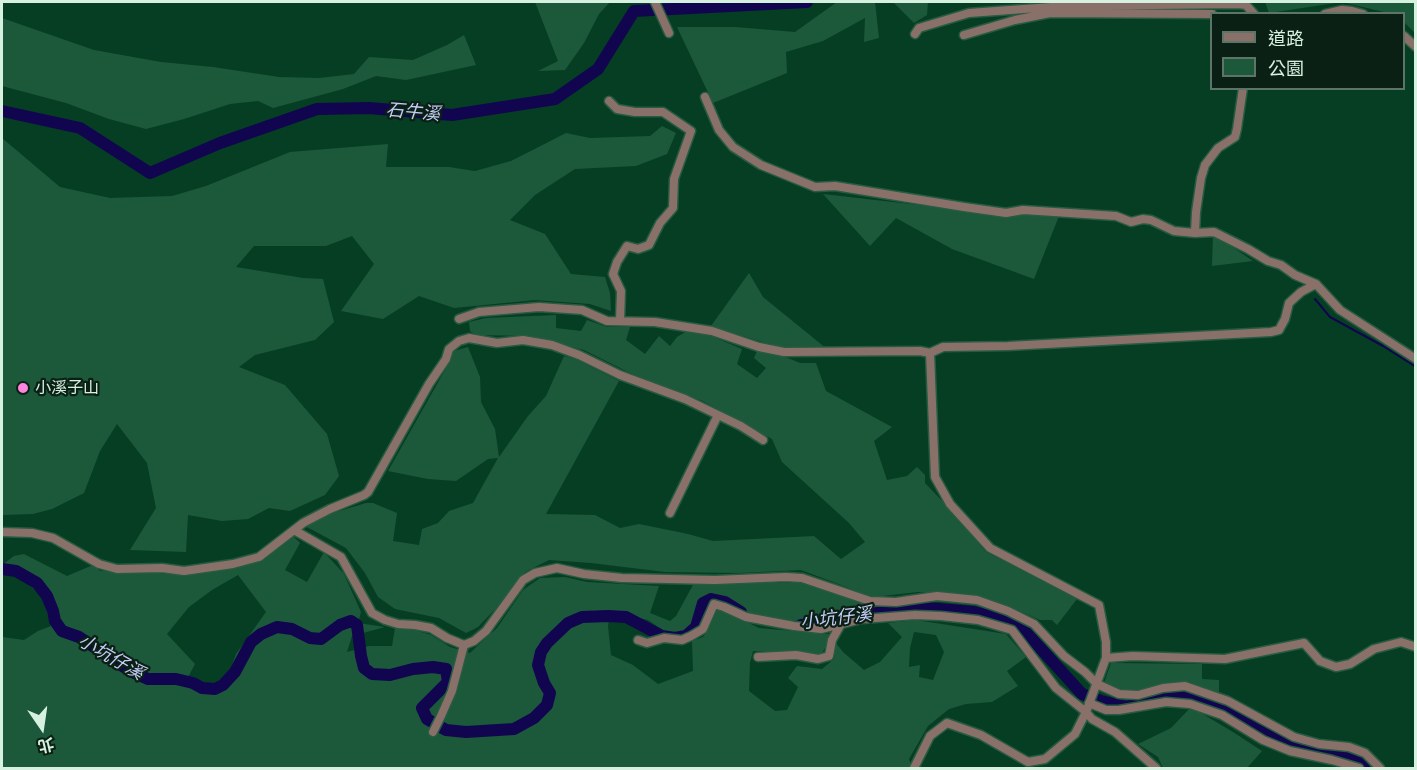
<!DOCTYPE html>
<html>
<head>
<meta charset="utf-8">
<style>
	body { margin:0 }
	#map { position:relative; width:1417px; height:770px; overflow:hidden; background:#063e24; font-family:Lato,"Noto Sans TC",sans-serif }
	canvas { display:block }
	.frame { position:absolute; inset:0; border:3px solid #d7f1e0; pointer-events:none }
	.legend { position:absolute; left:1210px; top:12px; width:195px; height:78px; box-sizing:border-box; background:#0b2014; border:2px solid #5d7466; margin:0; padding:8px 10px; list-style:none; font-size:18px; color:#d7f1e0 }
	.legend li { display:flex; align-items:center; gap:12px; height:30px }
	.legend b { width:30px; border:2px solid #5d7466 }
	.north { position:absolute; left:12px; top:698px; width:60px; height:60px; -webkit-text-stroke:4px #0b2014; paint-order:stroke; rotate:167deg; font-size:16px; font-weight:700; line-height:24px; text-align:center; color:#d7f1e0 }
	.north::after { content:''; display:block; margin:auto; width:21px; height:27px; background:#d7f1e0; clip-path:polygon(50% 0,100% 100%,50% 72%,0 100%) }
</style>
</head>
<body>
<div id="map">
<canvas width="1417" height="770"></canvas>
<div class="frame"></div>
<ul class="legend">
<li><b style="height:8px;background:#89716a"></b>道路</li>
<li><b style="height:16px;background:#1c593a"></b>公園</li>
</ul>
<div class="north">北</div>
</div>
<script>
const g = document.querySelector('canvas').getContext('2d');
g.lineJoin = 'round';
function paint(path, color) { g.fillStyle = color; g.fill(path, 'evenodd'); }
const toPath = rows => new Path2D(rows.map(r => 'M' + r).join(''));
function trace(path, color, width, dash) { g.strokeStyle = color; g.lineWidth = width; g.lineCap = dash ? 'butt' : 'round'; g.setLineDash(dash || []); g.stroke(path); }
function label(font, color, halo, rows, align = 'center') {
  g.font = font + ' Lato,"Noto Sans TC",sans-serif'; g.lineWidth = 4.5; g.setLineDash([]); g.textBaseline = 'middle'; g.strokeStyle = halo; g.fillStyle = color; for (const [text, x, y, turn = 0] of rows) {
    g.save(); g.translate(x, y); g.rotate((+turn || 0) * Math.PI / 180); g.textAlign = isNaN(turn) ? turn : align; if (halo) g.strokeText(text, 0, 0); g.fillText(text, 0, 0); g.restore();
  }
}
paint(toPath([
	[535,2,610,2,599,14,584,43,565,70,538,71,558,61],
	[837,2,875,2,879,38,864,42,865,18,823,41,786,52,787,73,713,103,677,27,735,27,795,32],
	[893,2,928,2,927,15,914,23],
	[1265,2,1415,2,1415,33,1404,22,1404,14,1388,13,1342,2,1269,13],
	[2,18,94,50,161,62,213,67,279,77,319,78,354,74,369,57,413,60,447,45,464,35,476,65,406,80,376,76,343,89,273,108,258,101,230,104,184,119,146,129,109,119,66,103,2,86],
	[662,126,676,133,667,154,636,166,575,169,535,195,510,220,545,234,571,274,605,277,610,293,611,311,590,304,535,300,454,308,419,296,383,319,341,311,374,264,352,236,326,246,254,246,236,267,303,278,323,279,334,322,315,340,255,355,239,367,285,385,327,434,339,476,325,495,290,511,269,508,248,519,222,521,188,515,186,552,130,550,156,508,147,463,117,424,100,451,84,493,52,509,33,514,2,515,2,138,60,187,110,198,172,196,206,186,290,152,388,144,386,167,449,167,475,171,511,161,566,133,590,138,650,136],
	[823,194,997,214,1026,213,1059,216,1034,279,952,249,896,218,870,246],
	[1213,234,1253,261,1212,266],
	[749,273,763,297,827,349,779,347,711,326],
	[556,315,556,328,581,331,587,320,607,327,630,327,626,340,645,354,659,336,670,346,677,337,687,331,711,336,742,349,737,364,757,378,766,368,754,358,757,351,783,356,800,363,816,363,826,391,892,427,874,441,887,480,907,476,917,467,925,475,925,483,947,506,986,552,1077,599,1057,625,1052,620,1040,620,1009,606,963,594,918,592,873,597,801,570,739,573,665,572,591,563,549,560,525,572,502,602,478,627,466,633,439,618,395,609,378,597,365,573,346,548,305,526,326,515,366,503,373,503,397,513,393,541,419,545,422,529,438,523,449,511,473,503,498,458,488,459,456,481,428,479,388,471,445,370,454,351,468,347,480,377,481,402,495,429,499,457,528,416,546,396,564,356,575,359,619,381,546,514,595,515,620,528,639,524,688,534,713,541,814,536,841,559,865,542,849,523,782,462,772,439,703,401,630,373,584,350,530,336,476,335,470,331,469,322,486,318],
	[292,535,300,543,285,570,307,582,324,552,344,574,361,612,358,623,385,627,352,636,347,652,369,646,392,646,395,628,415,630,431,635,450,647,470,653,497,628,523,590,540,578,565,577,587,582,659,586,650,613,670,621,676,616,694,583,801,583,871,606,893,605,895,611,856,617,819,624,767,617,749,613,727,605,716,597,709,600,697,627,689,632,681,634,664,631,648,620,635,617,610,614,608,626,611,655,633,665,658,684,693,671,692,641,703,637,710,626,717,610,731,614,759,628,829,634,826,646,821,655,808,652,753,651,750,663,749,691,775,711,787,710,798,687,788,678,797,666,822,669,834,659,836,643,843,652,864,670,880,662,902,637,888,623,916,620,1006,634,1026,657,1007,671,1018,686,992,702,966,704,949,709,928,726,909,759,912,768,2,768,2,637,24,640,38,631,51,626,43,600,39,594,30,585,12,574,2,572,2,565,14,556,24,554,67,576,93,565,100,571,182,574,258,562],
	[238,575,266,612,236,654,225,686,184,685,195,664,167,634,189,607,212,590],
	[914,632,936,635,944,652,933,680,919,677,920,665,909,667,910,648],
	[1111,663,1202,664,1202,679,1219,680,1219,693,1187,681,1162,684,1135,691,1114,688,1104,683],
	[1191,707,1233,732,1262,751,1247,768,1163,768,1158,757,1138,744,1171,728]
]), '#1c593a');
trace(toPath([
	[1315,299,1330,317,1383,346,1416,367]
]), '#12054f', 2);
trace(toPath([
	[2,111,80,128,150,173,220,143,317,109,369,108,452,115,555,99,598,69,634,11,807,2],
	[2,569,16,571,37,583,47,596,53,611,55,621,62,631,79,637,130,671,148,679,176,679,193,683,202,688,215,689,223,685,235,672,251,642,261,634,277,627,292,629,310,638,321,639,340,625,351,621,357,625,361,656,364,668,372,674,390,675,413,669,433,667,446,669,448,682,422,708,427,719,446,730,466,732,514,729,534,718,547,705,550,693,544,683,538,665,541,652,547,643,568,623,582,617,608,616,626,617,662,636,675,638,686,636,696,627,703,603,711,599,725,602,741,612],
	[801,625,824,624,859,616,908,608,927,608,974,612,1004,619,1023,629,1082,694,1101,701,1127,707,1157,698,1180,696,1203,699,1269,736,1296,748,1340,755,1357,761,1364,768]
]), '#12054f', 12);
const minor = toPath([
	[655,2,669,33],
	[1325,14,1342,10,1352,11,1363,14],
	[915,34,919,28,969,13,1065,6,1239,4,1246,5,1254,14],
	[964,35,1015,20,1050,13,1212,14],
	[1404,36,1416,47],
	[705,97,719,130,733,147,761,165,815,187,835,186,964,207,1006,213,1023,210,1116,216,1131,222,1143,219,1151,220,1174,231,1195,233,1214,232,1248,249,1268,261,1281,265,1295,275,1316,284],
	[609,101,617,109,635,112,663,112,691,131,674,179,673,208,660,223,649,245,638,249,627,246,617,262,613,274,621,291,620,321],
	[1195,233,1196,212,1201,178,1205,165,1218,148,1235,137,1237,129,1243,88],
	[459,319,479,312,539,307,582,310,607,321,655,322,712,331,759,347,784,352,920,351,930,353,943,347,1008,346,1271,332,1279,330,1285,319,1289,303,1301,292,1316,284,1340,310,1416,359],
	[670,513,718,415],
	[294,530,341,557,372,613,385,620,398,624,415,625,431,628,447,638,464,645,474,641,486,631,523,580,535,573,557,568,584,574,622,578,715,580,786,577,802,578,870,601,896,602,937,596,977,600,1008,611,1034,624,1064,656,1085,672,1097,684,1119,694,1138,695,1163,688,1185,686,1228,701,1294,737,1319,744,1349,747,1365,753,1380,768],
	[2,532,32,533,53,538,99,564,117,569,162,568,184,571,233,564,259,557,303,523,330,509,364,495,368,492,429,384,446,359,449,349,459,341,469,338,497,343,523,340,552,345,579,355,620,375,685,399,741,426,763,440],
	[638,640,647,643,664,638,682,640,691,636,703,629,714,604,724,607,746,617,794,626,821,629,841,624],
	[758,657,796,655,818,659,829,656,832,640,841,624,862,619,915,615,941,616,978,620,1012,630,1056,688,1086,712,1092,719,1115,732,1156,768],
	[1106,658,1133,656,1225,659,1304,643,1320,661,1336,667,1350,664,1374,649,1401,642,1416,647],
	[1089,703,1106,710,1119,710,1166,702,1190,704,1222,715,1263,740,1290,751,1332,760,1359,768],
	[433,732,441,716,452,691,464,645],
	[914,768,930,736,947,723,981,735,1028,762,1045,759,1075,734,1086,712,1106,658,1106,642,1099,605,990,548,950,504,935,477,930,353]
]);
trace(minor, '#275b42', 11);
trace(minor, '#89716a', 8);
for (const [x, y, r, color] of [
	[23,388,6,"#fe85e0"]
]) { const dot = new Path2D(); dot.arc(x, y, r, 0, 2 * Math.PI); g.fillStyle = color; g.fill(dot); trace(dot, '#0b2014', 2); }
label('16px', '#d7f1e0', '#0b2014', [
	["小溪子山",35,388]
], 'left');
label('italic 18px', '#c5ccf8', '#0b2014', [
	["石牛溪",413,112,5],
	["小坑仔溪",836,618,-7],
	["小坑仔溪",111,657,30]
]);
</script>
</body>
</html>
